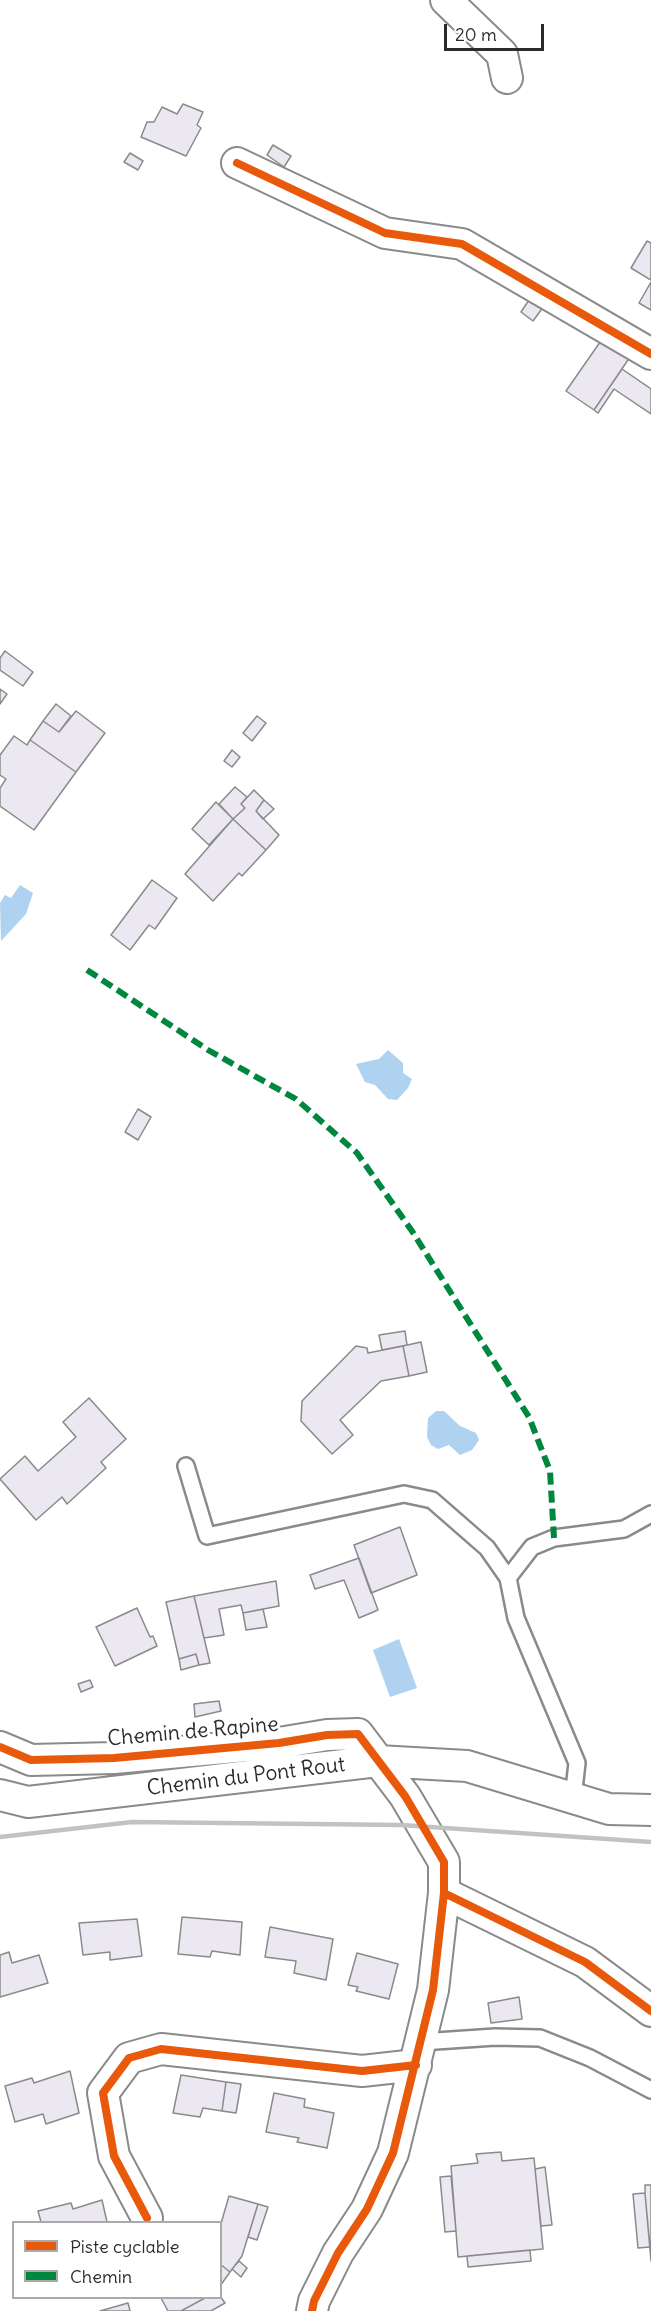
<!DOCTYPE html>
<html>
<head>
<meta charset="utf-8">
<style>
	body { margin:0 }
	#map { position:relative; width:651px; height:2311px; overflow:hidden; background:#fff; font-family:Delius,sans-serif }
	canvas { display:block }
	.legend { position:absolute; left:12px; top:2221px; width:210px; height:78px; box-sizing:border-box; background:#fff; border:2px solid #aaa; margin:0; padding:8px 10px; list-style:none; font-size:18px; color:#2b2b2b }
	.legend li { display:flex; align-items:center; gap:12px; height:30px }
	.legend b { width:30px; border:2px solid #aaa }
	.scale { position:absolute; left:444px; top:24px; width:100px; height:27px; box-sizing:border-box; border:3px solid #2b2b2b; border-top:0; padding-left:8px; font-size:18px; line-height:21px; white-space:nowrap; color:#2b2b2b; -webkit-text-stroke:4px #fff; paint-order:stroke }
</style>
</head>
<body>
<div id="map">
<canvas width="651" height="2311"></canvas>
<ul class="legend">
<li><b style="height:8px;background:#e8590c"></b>Piste cyclable</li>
<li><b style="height:8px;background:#00873e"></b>Chemin</li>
</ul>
<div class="scale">20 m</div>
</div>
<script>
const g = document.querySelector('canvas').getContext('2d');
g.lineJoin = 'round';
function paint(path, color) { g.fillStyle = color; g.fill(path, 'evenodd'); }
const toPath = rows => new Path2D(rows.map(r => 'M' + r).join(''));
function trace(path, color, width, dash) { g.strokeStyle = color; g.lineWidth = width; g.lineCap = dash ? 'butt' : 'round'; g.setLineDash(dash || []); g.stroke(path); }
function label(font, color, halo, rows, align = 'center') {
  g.font = font + ' Delius,sans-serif'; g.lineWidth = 6; g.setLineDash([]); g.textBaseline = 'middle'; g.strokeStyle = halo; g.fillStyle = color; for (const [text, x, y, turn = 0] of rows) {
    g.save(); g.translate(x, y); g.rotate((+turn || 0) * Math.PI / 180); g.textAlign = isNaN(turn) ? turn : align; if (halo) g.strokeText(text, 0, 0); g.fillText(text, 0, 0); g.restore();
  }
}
paint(toPath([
	[20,885,33,893,26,914,1,941,0,903,5,895,11,898],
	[388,1050,403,1063,403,1073,412,1079,408,1088,397,1100,388,1099,375,1085,365,1082,356,1064,379,1059],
	[436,1411,444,1411,460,1426,476,1433,479,1440,472,1450,460,1455,449,1445,438,1449,431,1445,427,1437,428,1418],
	[399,1639,417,1688,390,1697,373,1650]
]), '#aed2ef');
const building = toPath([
	[183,104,203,112,197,125,201,128,186,156,141,137,147,122,154,122,162,107,177,114,183,104],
	[273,145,291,156,284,167,267,155,273,145],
	[130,153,143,161,138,170,124,162,130,153],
	[647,241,651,243,651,280,631,268,647,241],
	[651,282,651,310,639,303,651,282],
	[531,297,544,306,533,321,521,312,531,297],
	[605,335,632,354,594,410,566,391,605,335],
	[622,369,651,389,651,414,614,389,598,413,594,410,622,369],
	[5,651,33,672,23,686,0,670,0,658,5,651],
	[0,689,7,694,0,704,0,689],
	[56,704,71,716,59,732,43,721,56,704],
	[76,711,105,733,76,772,30,740,43,721,59,732,76,711],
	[257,716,266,723,252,741,243,733,257,716],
	[14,736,27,745,30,740,76,772,34,830,0,806,0,788,6,779,0,775,0,755,14,736],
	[232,750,240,757,232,767,224,761,232,750],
	[235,787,247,797,241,804,245,808,233,819,219,804,235,787],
	[254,790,264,800,256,811,279,835,266,850,233,819,245,808,241,804,254,790],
	[264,800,274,809,263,819,256,811,264,800],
	[216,802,233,819,209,845,192,829,216,802],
	[233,819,266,850,242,876,239,873,213,901,185,874,233,819],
	[152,880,177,898,155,929,149,925,130,950,111,935,152,880],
	[138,1109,151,1117,138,1140,125,1132,138,1109],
	[405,1331,407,1345,382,1350,379,1335,405,1331],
	[421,1342,427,1372,409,1376,403,1346,421,1342],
	[356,1346,367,1348,368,1353,403,1346,409,1376,381,1381,340,1420,353,1435,332,1454,301,1421,302,1401,356,1346],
	[89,1398,126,1439,101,1462,106,1468,67,1504,62,1497,36,1520,0,1479,25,1456,38,1471,76,1437,63,1422,89,1398],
	[400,1527,417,1575,371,1593,354,1545,400,1527],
	[359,1558,378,1610,359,1618,344,1580,315,1589,310,1575,359,1558],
	[276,1581,279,1606,243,1613,241,1605,219,1609,224,1635,204,1638,194,1596,276,1581],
	[194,1596,210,1663,199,1665,196,1654,179,1659,166,1602,194,1596],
	[137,1608,150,1637,153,1636,157,1646,115,1666,96,1627,137,1608],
	[263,1609,267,1627,246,1630,243,1613,263,1609],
	[196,1654,199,1665,181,1670,179,1659,196,1654],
	[90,1680,93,1687,81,1692,78,1684,90,1680],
	[219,1701,221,1711,195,1717,194,1704,219,1701],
	[182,1917,242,1922,240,1955,212,1951,210,1957,178,1954,182,1917],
	[137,1919,142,1956,110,1960,110,1952,83,1955,79,1923,137,1919],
	[270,1927,333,1939,326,1980,294,1973,296,1961,265,1957,270,1927],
	[9,1952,12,1963,39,1955,48,1983,0,1997,0,1955,9,1952],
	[357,1953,398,1964,389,1999,356,1991,358,1987,348,1985,357,1953],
	[519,1997,522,2019,491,2023,488,2003,519,1997],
	[70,2071,79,2113,46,2124,43,2114,15,2122,5,2086,32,2078,34,2083,70,2071],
	[181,2075,226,2082,222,2111,203,2108,200,2117,173,2113,181,2075],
	[226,2082,241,2084,236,2113,222,2111,226,2082],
	[274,2093,305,2099,304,2107,334,2113,327,2148,297,2142,299,2138,266,2132,274,2093],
	[501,2152,502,2161,534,2158,543,2249,458,2257,451,2166,478,2163,476,2154,501,2152],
	[545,2167,552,2225,541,2226,535,2169,545,2167],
	[451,2176,456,2231,445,2232,440,2177,451,2176],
	[645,2185,651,2185,651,2261,645,2193,645,2185],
	[645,2193,650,2247,638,2248,633,2194,645,2193],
	[229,2196,258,2204,242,2256,230,2272,220,2264,220,2227,229,2196],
	[102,2200,107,2222,41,2222,38,2211,71,2203,73,2209,102,2200],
	[258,2204,268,2207,257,2240,248,2237,258,2204],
	[530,2250,531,2261,468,2267,467,2256,530,2250],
	[239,2261,247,2268,241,2277,232,2269,239,2261],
	[220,2264,230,2272,220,2286,220,2264],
	[220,2296,225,2303,211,2311,181,2311,205,2298,220,2296],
	[161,2298,205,2298,181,2311,168,2311,161,2298],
	[128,2303,130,2311,100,2311,128,2303]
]);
paint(building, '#ece8f2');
trace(building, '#8a8a8a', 1.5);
const lane = toPath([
	[186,1466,207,1536,404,1494,432,1500,487,1548,508,1578],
	[573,1798,577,1763,516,1618,508,1578,532,1547,554,1538,624,1529,651,1514],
	[421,2042,495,2037,540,2038,590,2058,651,2090]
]);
const street = toPath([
	[446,0,502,54,507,78],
	[237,163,385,233,462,244,651,354],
	[0,1747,31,1760,114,1758,279,1743,327,1735,358,1734,405,1796,444,1862,444,1893,433,1990,393,2153,367,2209,338,2253,314,2301,312,2311],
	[0,1795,28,1802,378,1761,467,1766,609,1809,651,1810],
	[444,1893,585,1962,651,2011],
	[147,2218,114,2156,103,2093,129,2058,161,2049,362,2071,416,2065]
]);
trace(lane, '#8a8a8a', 20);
trace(street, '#8a8a8a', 34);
trace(lane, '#fff', 15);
trace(street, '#fff', 30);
trace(toPath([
	[0,1837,132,1822,401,1825,651,1842]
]), '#c2c2c2', 4.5);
trace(toPath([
	[87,970,208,1050,296,1099,357,1153,412,1231,529,1417,550,1471,554,1538]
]), '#00873e', 6, [12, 6]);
trace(toPath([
	[237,163,385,233,462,244,651,354],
	[0,1747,31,1760,114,1758,279,1743,327,1735,358,1734,405,1796,444,1862,444,1893,433,1990,393,2153,367,2209,338,2253,314,2301,312,2311],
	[444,1893,585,1962,651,2011],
	[147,2218,114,2156,103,2093,129,2058,161,2049,362,2071,416,2065]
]), '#e8590c', 8);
label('21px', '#2b2b2b', '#fff', [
	["Chemin de Rapine",193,1732,-5],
	["Chemin du Pont Rout",246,1777,-7]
]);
</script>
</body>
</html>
